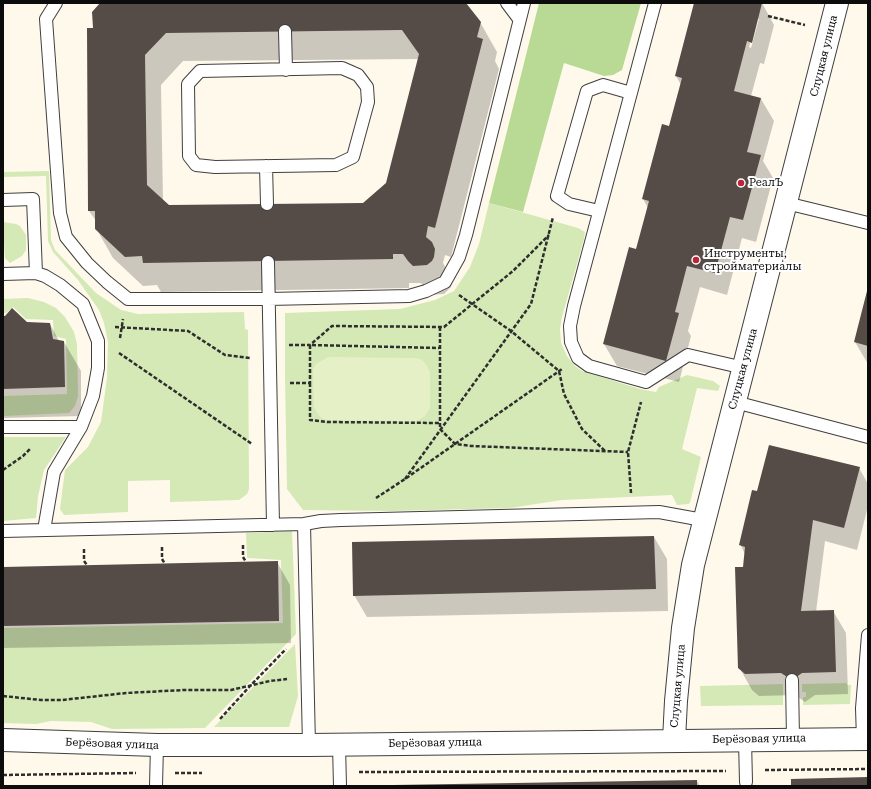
<!DOCTYPE html>
<html>
<head>
<meta charset="utf-8">
<style>
	body { margin:0 }
	#map { position:relative; width:871px; height:789px; overflow:hidden; background:#fff9eb; font-family:"Roboto Serif",serif }
	canvas { display:block }
	.frame { position:absolute; inset:0; border:4px solid #0c0c0c; pointer-events:none }
</style>
</head>
<body>
<div id="map">
<canvas width="871" height="789"></canvas>
<div class="frame"></div>
</div>
<script>
const g = document.querySelector('canvas').getContext('2d');
g.lineJoin = 'round';
function paint(path, color) { g.fillStyle = color; g.fill(path, 'evenodd'); }
const toPath = rows => new Path2D(rows.map(r => 'M' + r).join(''));
function trace(path, color, width, dash) { g.strokeStyle = color; g.lineWidth = width; g.lineCap = dash ? 'butt' : 'round'; g.setLineDash(dash || []); g.stroke(path); }
function label(font, color, halo, rows, align = 'center') {
  g.font = font + ' "Roboto Serif",serif'; g.lineWidth = 4; g.setLineDash([]); g.textBaseline = 'middle'; g.strokeStyle = halo; g.fillStyle = color; for (const [text, x, y, turn = 0] of rows) {
    g.save(); g.translate(x, y); g.rotate((+turn || 0) * Math.PI / 180); g.textAlign = isNaN(turn) ? turn : align; if (halo) g.strokeText(text, 0, 0); g.fillText(text, 0, 0); g.restore();
  }
}
paint(toPath([
	[49,171,51,240,55,250,96,293,121,310,138,314,244,312,245,329,248,330,249,489,247,494,239,500,170,502,170,480,128,481,128,512,64,515,60,509,65,470,88,447,101,422,107,378,108,342,104,323,99,310,78,280,53,252,48,241,46,176,3,177,3,172],
	[489,203,578,228,585,232,584,239,562,317,560,329,561,343,567,356,575,366,582,371,640,389,656,392,659,387,687,375,713,381,720,386,718,391,697,388,682,449,701,457,690,503,688,504,677,505,672,495,562,500,510,508,393,511,303,510,287,489,285,376,285,313,400,309,435,300,454,291,470,267,479,244],
	[3,222,16,224,20,226,26,235,26,250,22,256,10,263,5,258,4,244,3,244],
	[28,298,44,302,56,308,65,317,74,332,77,344,78,396,75,406,69,413,3,416,3,396,67,394,66,339,54,336,53,320,26,319,13,307,6,313,3,313,3,299],
	[3,437,66,437,44,470,38,496,36,518,3,521],
	[292,531,296,634,205,728,112,729,91,722,51,721,36,724,3,723,3,628,283,623,281,560,247,558,246,533],
	[295,644,298,696,289,727,214,727],
	[847,683,847,685,851,685,850,704,803,705,803,697,806,697,806,692,802,692,802,684],
	[783,684,783,705,701,706,700,686]
]), '#d4e9b5');
paint(toPath([
	[539,3,641,3,622,70,613,75,604,76,564,63,523,212,489,203]
]), '#b9da94');
paint(toPath([
	[328,357,415,358,421,359,426,364,430,372,430,408,425,416,417,421,327,420,321,418,314,408,313,370,316,364]
]), '#e5f0c7');
paint(toPath([
	[102,3,465,3,480,22,497,52,495,61,499,69,451,257,445,255,443,263,452,280,451,287,444,294,431,295,426,290,421,283,409,283,409,288,161,292,157,285,143,286,113,258,96,228,96,221,89,211,94,29],
	[419,59,387,183,363,204,168,206,163,201,161,85,183,61],
	[695,3,762,3,774,25,764,64,760,63,751,96,761,99,774,121,763,161,773,178,756,242,742,238,727,295,700,287,688,331,691,336,679,382,617,366,604,344,637,250,648,208,643,199,670,127,681,85,676,76],
	[757,19,759,19,751,48,749,47],
	[868,293,868,364,855,342],
	[3,317,27,323,50,324,59,341,64,342,81,371,81,416,3,418],
	[859,468,868,484,868,506,857,550,825,541,816,612,833,611,846,633,848,694,815,695,805,702,795,695,759,696,752,690,739,667,745,554,740,544,758,492],
	[654,537,667,559,668,611,367,617,354,595],
	[277,562,290,585,291,643,3,648,3,568],
	[697,781,700,786,381,786]
]), '#0003');
paint(toPath([
	[100,3,466,3,481,22,477,37,483,39,435,228,428,226,426,237,432,242,435,249,434,257,432,261,427,265,413,266,408,261,403,254,393,254,393,259,143,263,142,256,125,257,95,229,95,211,88,211,87,28,93,28,92,12],
	[402,30,419,54,386,183,363,203,169,205,147,185,145,55,166,33],
	[694,3,762,3,752,43,747,41,734,91,761,98,747,152,761,155,743,220,730,217,715,273,687,266,675,312,679,313,666,361,603,344,629,247,636,249,649,201,642,199,662,124,669,126,682,78,675,76],
	[867,291,868,291,868,346,854,342],
	[12,308,27,322,50,323,53,339,64,341,65,387,3,389,3,316,5,316],
	[769,445,860,467,844,528,813,520,801,611,834,610,836,672,802,673,792,680,781,673,745,674,738,668,735,567,743,567,745,547,739,545,752,490,757,491],
	[654,536,656,589,353,596,352,542],
	[278,561,279,621,3,626,3,567],
	[868,777,868,786,791,786,791,779],
	[697,780,697,786,393,786,393,785]
]), '#554c48');
const service = toPath([
	[56,3,46,19,60,213,66,237,87,263,107,282,128,299,268,299,409,296,426,291,445,282,459,257,466,235,524,3],
	[507,3,519,19],
	[655,3,574,306,570,326,571,342,578,358,589,366,646,382,688,355,744,368],
	[285,31,286,70],
	[342,68,358,75,367,87,368,102,353,157,336,165,215,167,196,165,189,156,188,84,200,71,342,68],
	[266,166,267,204],
	[3,200,33,199,36,273],
	[786,203,868,223],
	[599,211,569,204,557,196,587,91,603,85,631,93],
	[268,262,273,525],
	[3,274,36,273,45,276,60,285,83,304,98,341,98,368,93,396,81,427,3,427],
	[735,402,868,437],
	[304,524,309,745],
	[44,530,54,472,81,427],
	[3,531,304,524,321,521,341,520,659,512,703,520],
	[792,680,793,739],
	[863,739,862,708,868,635],
	[745,740,746,782],
	[339,745,340,786],
	[156,786,157,745]
]);
const minor = toPath([
	[3,740,157,745,309,745,868,739],
	[674,740,676,701,683,628,693,565,837,3]
]);
trace(service, '#3f3f3f', 14);
trace(minor, '#3f3f3f', 24);
trace(toPath([
	[768,16,805,25],
	[459,295,511,331,559,371,564,394,582,429,605,451],
	[115,327,188,331,225,355,250,358],
	[440,327,440,429,455,444,471,446,628,452],
	[120,338,123,319],
	[289,345,310,345,332,326,444,327,513,271,549,235],
	[119,353,252,444],
	[290,383,310,383,310,345,439,348],
	[310,383,310,420,327,422,440,423],
	[3,470,23,456,31,448],
	[405,479,531,304,553,217],
	[631,493,628,452,641,402],
	[376,498,405,479,562,369],
	[243,545,243,557,246,562],
	[162,547,162,559,165,564],
	[84,549,84,561,87,565],
	[3,696,41,700,62,700,126,693,184,690,231,690,270,681,287,679],
	[220,719,251,685,286,649],
	[765,770,868,769],
	[359,772,726,771],
	[175,773,202,773],
	[3,775,136,773]
]), '#2e2e2e', 2.5, [4, 2]);
trace(service, '#fff', 12);
trace(minor, '#fff', 22);
for (const [x, y, r, color] of [
	[741,183,4,"#bc2437"],
	[696,260,4,"#bc2437"]
]) { const dot = new Path2D(); dot.arc(x, y, r, 0, 2 * Math.PI); g.fillStyle = color; g.fill(dot); trace(dot, '#fff', 1.5); }
label('11px', '#0c0c0c', '#fff', [
	["Слуцкая улица",824,56,-76],
	["Слуцкая улица",743,369,-75],
	["Слуцкая улица",678,686,-85],
	["Берёзовая улица",759,739,-1],
	["Берёзовая улица",435,743,-1],
	["Берёзовая улица",112,744,2]
]);
label('11px', '#0c0c0c', '#fff', [
	["РеалЪ",749,183],
	["Инструменты,",704,254],
	["стройматериалы",704,267]
], 'left');
</script>
</body>
</html>
